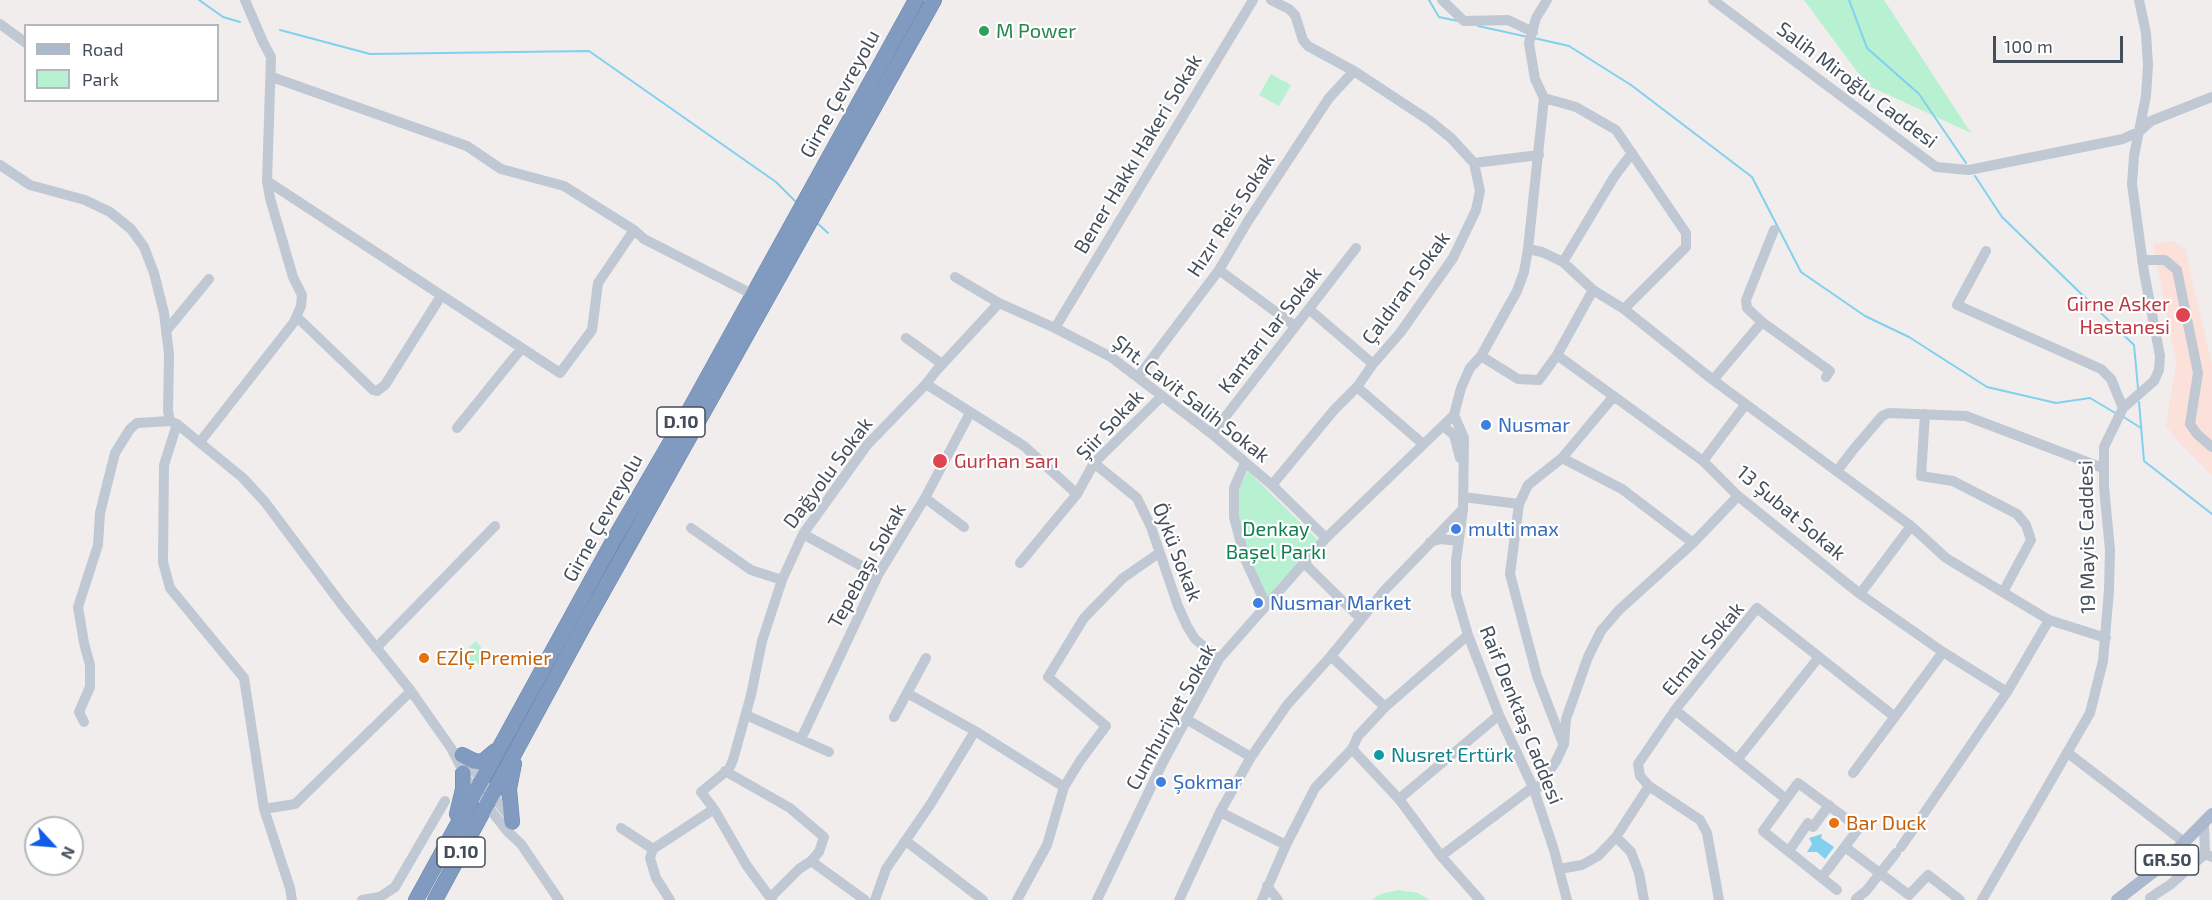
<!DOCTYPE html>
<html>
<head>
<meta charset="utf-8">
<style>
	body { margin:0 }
	#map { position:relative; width:2212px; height:900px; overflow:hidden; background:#f0edec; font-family:"Exo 2",sans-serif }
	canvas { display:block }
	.legend { position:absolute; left:24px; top:24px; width:195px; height:78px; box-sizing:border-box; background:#fff; border:2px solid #b4b8bd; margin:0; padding:8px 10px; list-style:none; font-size:18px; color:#444e5b }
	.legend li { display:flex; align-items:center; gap:12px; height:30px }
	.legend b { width:30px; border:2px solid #b4b8bd }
	.north { position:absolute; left:24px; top:816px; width:60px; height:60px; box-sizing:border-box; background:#fff; border:2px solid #b4b8bd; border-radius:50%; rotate:116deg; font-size:16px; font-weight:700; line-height:24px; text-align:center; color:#444e5b }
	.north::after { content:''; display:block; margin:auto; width:21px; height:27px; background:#0f5ce7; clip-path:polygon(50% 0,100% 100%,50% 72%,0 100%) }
	.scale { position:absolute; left:1993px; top:36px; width:130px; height:27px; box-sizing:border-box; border:3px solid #444e5b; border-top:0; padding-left:8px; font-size:18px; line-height:21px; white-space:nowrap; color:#444e5b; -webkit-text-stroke:4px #fff; paint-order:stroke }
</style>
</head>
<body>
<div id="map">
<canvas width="2212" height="900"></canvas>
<ul class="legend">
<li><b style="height:8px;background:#aab9ce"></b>Road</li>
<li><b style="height:16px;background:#b7f1d2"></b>Park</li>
</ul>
<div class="north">N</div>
<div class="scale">100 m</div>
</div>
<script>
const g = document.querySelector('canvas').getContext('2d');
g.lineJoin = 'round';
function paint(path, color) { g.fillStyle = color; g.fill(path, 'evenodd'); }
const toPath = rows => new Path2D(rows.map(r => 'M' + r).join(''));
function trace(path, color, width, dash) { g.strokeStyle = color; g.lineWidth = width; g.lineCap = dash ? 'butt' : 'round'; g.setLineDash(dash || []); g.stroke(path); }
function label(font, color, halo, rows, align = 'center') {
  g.font = font + ' "Exo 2",sans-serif'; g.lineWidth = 4.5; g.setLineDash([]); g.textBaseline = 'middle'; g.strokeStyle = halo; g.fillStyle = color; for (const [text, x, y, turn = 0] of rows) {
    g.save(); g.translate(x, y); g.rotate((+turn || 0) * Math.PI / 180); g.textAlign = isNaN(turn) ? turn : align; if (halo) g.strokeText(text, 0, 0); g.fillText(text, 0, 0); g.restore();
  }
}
paint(toPath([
	[2173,241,2185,249,2212,364,2212,475,2176,439,2166,426,2176,363,2153,244]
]), '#fce0da');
paint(toPath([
	[1804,0,1884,0,1971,133,1867,85],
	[1271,74,1291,85,1279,106,1259,95],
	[1248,471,1318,540,1267,597,1250,562,1237,519,1237,492],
	[476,641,487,655,480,665,470,662,469,647],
	[1398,890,1418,893,1430,900,1371,900,1381,894]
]), '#b7f1d2');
paint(toPath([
	[1822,834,1821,838,1834,847,1825,859,1817,852,1807,852,1812,844,1809,838]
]), '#82d0f0');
trace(toPath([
	[199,0,223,17,240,22],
	[1429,0,1439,17,1458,21],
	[1849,0,1867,48,1919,94,1966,163],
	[1478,26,1528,37],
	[280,30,370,54,589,51,776,182,797,203],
	[1534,38,1569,46,1631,85,1752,177,1801,272,1865,316,1909,337,1987,387,2056,403,2090,398,2117,414],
	[1975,176,2002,217,2134,345,2138,388],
	[816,222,828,233],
	[2139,402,2144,461,2212,514],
	[2122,416,2141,428]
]), '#82d0f0', 2);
const highway = toPath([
	[462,755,474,761,482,762,495,751],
	[457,814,463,789,463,773],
	[512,822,509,789,514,764],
	[416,900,613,541,691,407,916,0],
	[435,900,583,627,934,0]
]);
trace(highway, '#6c85ab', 16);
trace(toPath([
	[1271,0,1289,9,1295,15,1303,40,1308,46,1354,71,1430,121,1451,138,1474,163,1480,191,1476,210,1453,258,1400,333,1373,364,1357,387,1334,410,1272,485],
	[1442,0,1464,21,1508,20,1533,32],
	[1713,0,1936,167,1969,170,2123,139,2140,131,2151,121,2212,97],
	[0,24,26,43],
	[272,77,467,146,501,169,564,186,634,230,644,239,752,294],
	[1544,98,1576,107,1616,130,1686,233,1686,247,1624,309],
	[1474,163,1539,155],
	[0,165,30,185,85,200,110,212,131,229,144,247,154,273,164,313,169,354,168,411,170,421,177,424,243,478,265,502,342,605,411,691,451,748,468,781,507,831,521,844,559,900],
	[267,181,560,373,592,330,598,283,634,230],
	[1528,249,1542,252,1563,262,1593,290,1624,309,1713,380,1911,526,1946,558,2049,620,2106,638],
	[1986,251,1957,305,2101,369,2111,379,2123,408],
	[2142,260,2165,260,2177,270,2198,373,2190,424,2197,434,2212,447],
	[1563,262,1614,177,1632,153],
	[1219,270,1295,326],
	[955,277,999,303,1055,328,1111,357,1212,434,1272,485,1326,538],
	[1310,310,1373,364],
	[297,317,373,390,377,391,385,385,441,296],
	[1762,322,1747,308,1746,300,1774,230],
	[1055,328,1253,0],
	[166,331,209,279],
	[906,338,942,364],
	[1557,355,1703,461,1738,496,1860,594,1943,652,2007,692],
	[1481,356,1518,379,1539,380,1557,355,1593,290],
	[1138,377,1219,270,1248,221,1329,98,1354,71],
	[1713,380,1762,322,1830,371,1826,377],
	[926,384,1024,446,1077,494],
	[1357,387,1423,444],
	[1925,414,1921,476,1953,481,2017,514,2026,525,2031,540,2003,592],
	[1454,415,1464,438,1463,509,1456,561,1456,594,1468,635,1499,715,1533,787,1554,850,1567,900],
	[177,424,164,465,163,562,170,588,244,678,264,809,290,888,292,900],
	[1443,426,1454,435,1460,458],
	[457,428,521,349],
	[1212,434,1356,248],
	[200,442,294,322,301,306,302,295,293,277,270,198,267,181,271,57,263,42,245,0],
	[1562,458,1622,489,1693,543],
	[1703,461,1745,405],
	[1094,463,1137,498,1151,527,1178,606,1187,626,1195,639,1219,659],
	[1245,463,1234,488,1234,517,1245,559,1266,605],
	[1837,471,1853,450,1882,416,1889,413,1966,416,2103,468],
	[1463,497,1519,504,1528,485,1562,458,1614,396],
	[925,498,964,527],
	[1519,504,1510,574,1537,676,1562,741],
	[691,528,751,570,782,580],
	[803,534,878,575],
	[1430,542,1441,539,1458,541],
	[1020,563,1077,494,1094,463,1161,397],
	[1304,563,1361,619],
	[1860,594,1911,526],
	[376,648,495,526],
	[1331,656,1385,707],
	[907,693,975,731,1064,787],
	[1675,710,1781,795],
	[746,715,829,752],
	[894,717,926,658],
	[1186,719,1251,757],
	[84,722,79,712,90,687,90,665,84,643,78,607,98,545,100,513,115,453,130,429,137,423,170,421],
	[801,739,878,575,925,498,970,413],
	[1352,749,1399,799,1441,856,1480,900],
	[2068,753,2184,842],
	[464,758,511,819],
	[1737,760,1819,657],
	[725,771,790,808,824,837,819,852,811,861],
	[1853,773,1943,652],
	[1399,799,1499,715],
	[264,809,295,804,411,691],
	[1220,812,1286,845],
	[2204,824,2205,854,2212,857],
	[621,828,653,849,650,858,656,878,670,900],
	[1616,837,1631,852,1639,873,1644,900],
	[906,841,983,900],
	[1845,847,1909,895,1928,875,1960,900],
	[1901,847,2007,692,2049,620],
	[653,849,714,809],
	[1789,851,1808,823,1813,827,1829,805],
	[1441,856,1533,787,1539,787,1556,761,1564,744,1566,719,1588,657,1601,631,1619,610,1693,543,1738,496],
	[1559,869,1582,865,1598,856,1616,837,1649,786],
	[1822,877,1859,828,1798,783,1763,831,1837,890],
	[1267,886,1278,900],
	[771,897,799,869,811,861,865,900],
	[1856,899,1866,891,1896,853],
	[362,900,380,897,395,887,445,801],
	[772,900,747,866,714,809,701,792,729,769,733,760,751,695,762,641,782,580,803,534,867,445,926,384,936,371,999,303],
	[875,900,886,869,930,805,975,731],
	[1017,900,1047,845,1064,787,1080,761,1106,726,1048,677,1084,618,1123,578,1159,553],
	[1097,900,1163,762,1219,659,1326,538,1454,415,1461,388,1470,368,1481,356,1517,291,1524,272,1528,249,1544,98,1535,79,1529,43,1536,18,1547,0],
	[1179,900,1220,812,1251,757,1287,705,1331,656,1384,591,1463,509],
	[1262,900,1286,845,1315,788,1352,749,1358,736,1385,707,1468,635],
	[1719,900,1707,833,1700,820,1649,786,1640,776,1638,764,1675,710,1757,608,1895,717],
	[1982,900,2090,713,2103,661,2109,590,2110,550,2104,487,2104,447,2123,408,2154,381,2159,370,2160,356,2144,272,2132,184,2134,156,2146,96,2148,65,2146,33,2139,0],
	[2152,900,2150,898,2171,884,2205,854]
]), '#bfc8d3', 10);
trace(toPath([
	[2117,900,2161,866,2212,814]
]), '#aab9ce', 12);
trace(highway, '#819abf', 15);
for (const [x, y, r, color] of [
	[984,31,6,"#2e9e5b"],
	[2183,315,8,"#e0444e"],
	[1486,425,6,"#3f7fe0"],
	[940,461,8,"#e0444e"],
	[1456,529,6,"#3f7fe0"],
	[1258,603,6,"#3f7fe0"],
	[424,658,6,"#e8710a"],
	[1379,755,6,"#0f9aa8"],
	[1161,782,6,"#3f7fe0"],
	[1834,823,6,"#e8710a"]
]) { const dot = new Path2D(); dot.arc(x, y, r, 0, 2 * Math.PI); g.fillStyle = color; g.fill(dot); trace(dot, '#fff', 2); }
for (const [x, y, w] of [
	[681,422,48],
	[461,852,48],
	[2167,860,63]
]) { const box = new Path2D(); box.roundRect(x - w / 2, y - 15, w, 30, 4.5); g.fillStyle = '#fff'; g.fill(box); trace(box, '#444e5b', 1.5); }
label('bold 18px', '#444e5b', null, [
	["D.10",681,422],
	["D.10",461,852],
	["GR.50",2167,860]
]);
label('20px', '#27864d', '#fff', [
	["M Power",996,31]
], 'left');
label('20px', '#444e5b', '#fff', [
	["Salih Miroğlu Caddesi",1857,85,37],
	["Girne Çevreyolu",840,94,-61],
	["Bener Hakkı Hakeri Sokak",1138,154,-59],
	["Hızır Reis Sokak",1231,215,-57],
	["Çaldıran Sokak",1406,288,-54],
	["Kantarı lar Sokak",1270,330,-52],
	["Şht. Cavit Salih Sokak",1191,399,38],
	["Şiir Sokak",1110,425,-47],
	["Dağyolu Sokak",828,473,-53],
	["13 Şubat Sokak",1791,513,40],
	["Girne Çevreyolu",603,518,-61],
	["19 Mayis Caddesi",2087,537,-91],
	["Öykü Sokak",1177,552,69],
	["Tepebaşı Sokak",867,566,-61],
	["Elmalı Sokak",1703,649,-50],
	["Raif Denktaş Caddesi",1521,715,68],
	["Cumhuriyet Sokak",1171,717,-61]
]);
label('20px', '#be3a42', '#fff', [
	["Girne Asker",2170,304],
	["Hastanesi",2170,327],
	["Gurhan sarı",954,461,"left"]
], 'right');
label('20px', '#366cbe', '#fff', [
	["Nusmar",1498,425],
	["multi max",1468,529],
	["Nusmar Market",1270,603],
	["Şokmar",1173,782]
], 'left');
label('20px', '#118051', '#fff', [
	["Denkay",1276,529],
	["Başel Parkı",1276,552]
]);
label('20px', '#c56008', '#fff', [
	["EZİÇ Premier",436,658],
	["Bar Duck",1846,823]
], 'left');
label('20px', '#0d838f', '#fff', [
	["Nusret Ertürk",1391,755]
], 'left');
</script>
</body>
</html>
